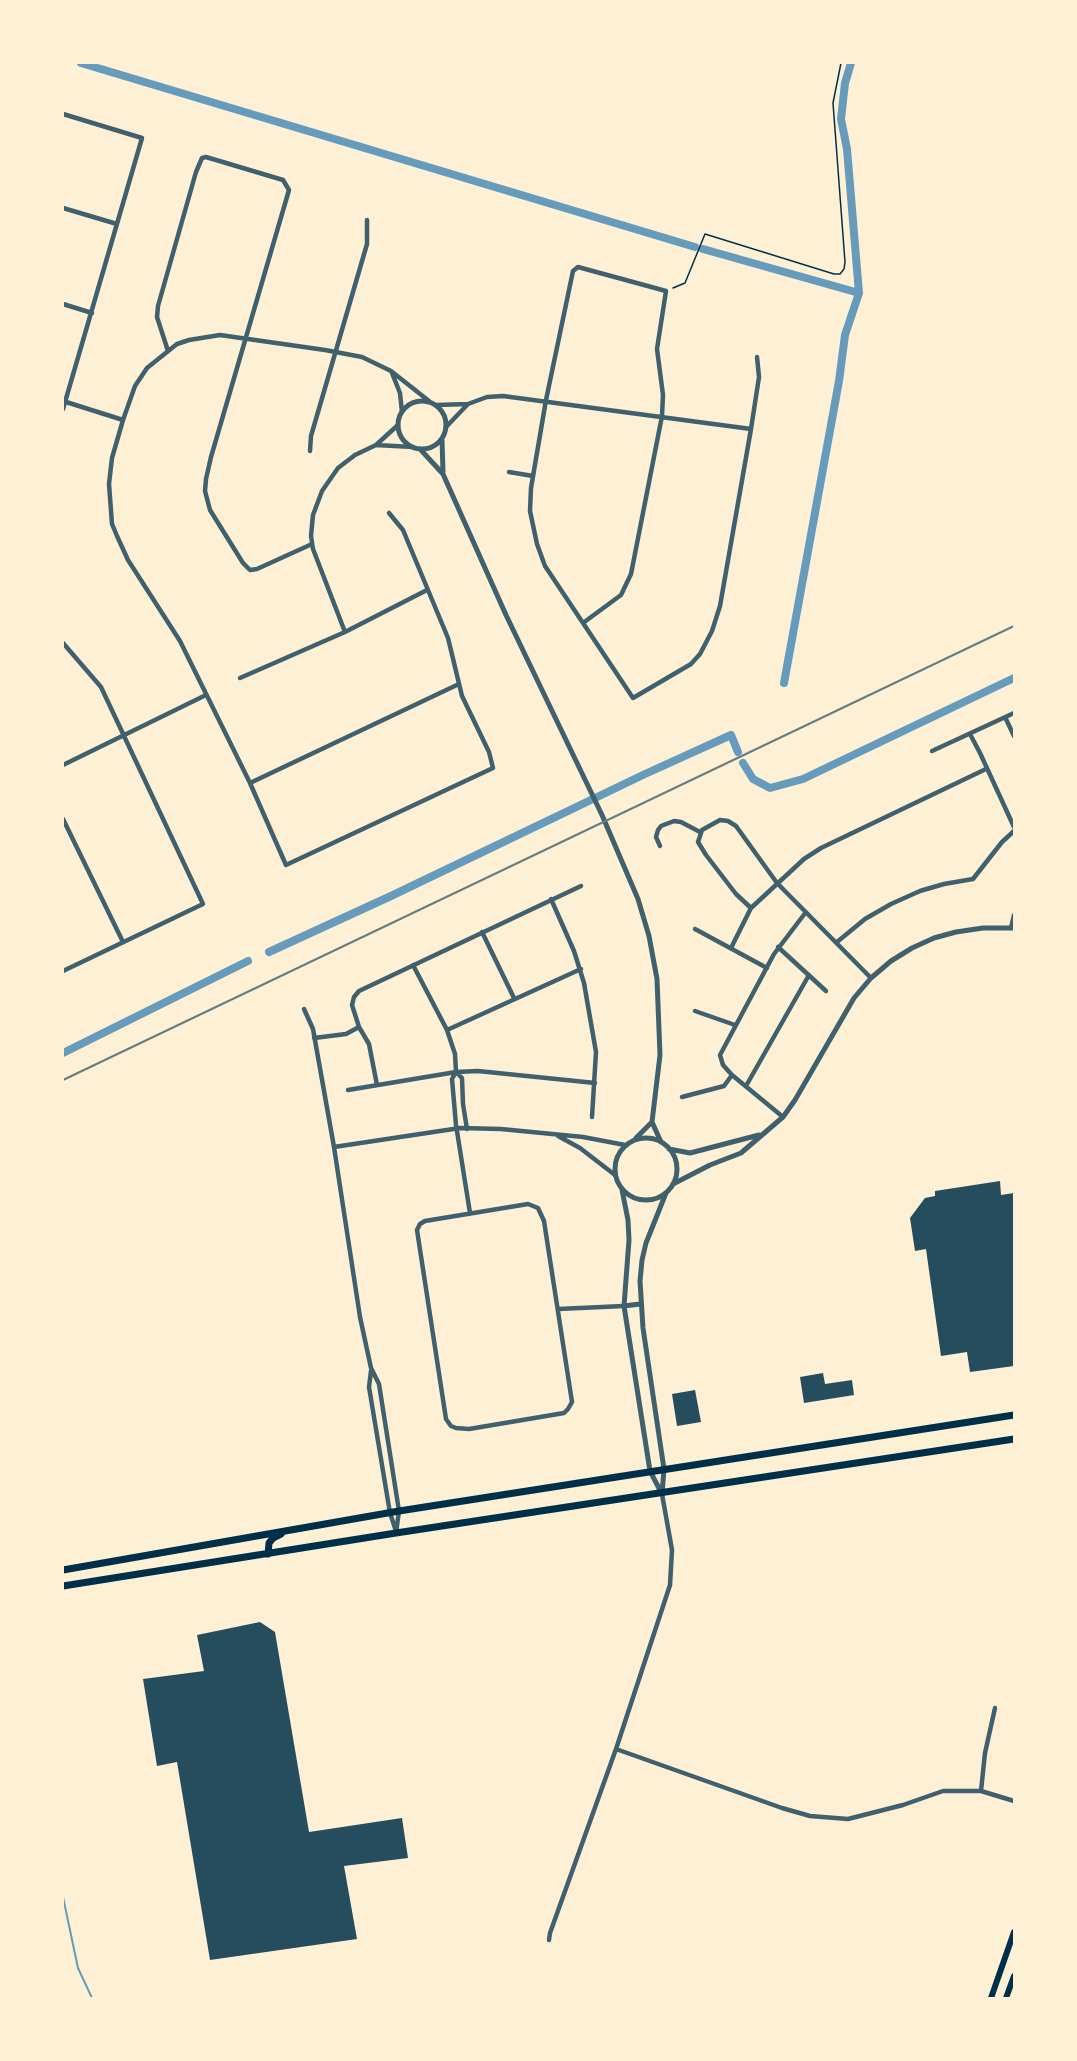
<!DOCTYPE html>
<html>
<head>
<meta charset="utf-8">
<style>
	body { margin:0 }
	#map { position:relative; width:1077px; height:2061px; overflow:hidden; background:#fdf0d5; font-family:"DM Sans",sans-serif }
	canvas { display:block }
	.frame { position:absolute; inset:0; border:64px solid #fdf0d5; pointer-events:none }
</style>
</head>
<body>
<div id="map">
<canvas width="1077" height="2061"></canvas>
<div class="frame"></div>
</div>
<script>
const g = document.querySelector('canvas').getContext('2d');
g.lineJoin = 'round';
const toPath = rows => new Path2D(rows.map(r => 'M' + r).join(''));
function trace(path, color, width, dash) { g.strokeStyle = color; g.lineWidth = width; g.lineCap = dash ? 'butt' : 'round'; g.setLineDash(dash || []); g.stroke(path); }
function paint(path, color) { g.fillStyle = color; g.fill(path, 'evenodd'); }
trace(toPath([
	[63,1897,78,1968,92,1998]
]), '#669bbc', 2);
trace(toPath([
	[81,63,695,247],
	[703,249,859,293],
	[784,683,839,381,845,335,859,293,847,149,841,119,845,83,851,63],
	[743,763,753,779,770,788,803,779,1014,678],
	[269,952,391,896,645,774,731,735,738,752],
	[63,1053,248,961]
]), '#669bbc', 8);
paint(toPath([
	[1000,1181,1001,1195,1014,1193,1014,1366,970,1372,967,1352,941,1356,926,1249,915,1251,910,1218,925,1198,935,1196,935,1191],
	[823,1373,825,1384,852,1380,854,1395,804,1403,800,1377],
	[695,1390,701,1422,677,1426,672,1394],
	[260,1622,275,1632,309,1832,402,1818,408,1858,344,1866,357,1939,210,1960,177,1762,157,1766,143,1679,204,1671,197,1635]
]), '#264d5e');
trace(toPath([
	[673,288,685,283,705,234,834,274,840,274,844,269,845,262,833,103,841,63]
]), '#003049', 1.5);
trace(toPath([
	[63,114,142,138,63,409],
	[63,208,117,224],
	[63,304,92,313],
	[168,351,157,317,158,306,196,172,202,158,206,157,283,180,289,190,211,457,206,479,205,491,210,510,243,563,250,570,257,569,312,544],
	[392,373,400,393,402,412],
	[63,401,123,420],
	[437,405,468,404],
	[446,427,468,404,487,397,503,396,751,429],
	[376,445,413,447],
	[310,451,311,436,367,244,367,220],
	[509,472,533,476],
	[389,513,403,530,448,638,462,696,489,752,493,768,286,865,250,783,180,641,128,560,117,536,112,524,109,484,112,458,123,420,135,386,147,368,177,344,189,340,220,335,325,350,362,357,391,371,429,401],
	[583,623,621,595,631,574,662,416,663,395,657,349,666,291,578,267,573,271,546,400,531,488,530,511,537,544,545,566,633,698,691,664,700,654,712,631,720,606,751,429,759,377,757,357],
	[345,632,313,549,311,536,313,515,322,491,338,468,355,455,376,445,398,425],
	[63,643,101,687,203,904,63,971],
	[240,678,345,632,427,590],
	[1005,717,1014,736],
	[970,734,980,753,1014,827],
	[932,751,1014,713],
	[63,765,206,695],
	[250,783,459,684],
	[63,819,123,942],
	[660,846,656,837,658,830,661,826,674,821,681,822,700,832],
	[551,899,574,951,584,983,596,1052,592,1117],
	[751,908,736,894,706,855,698,842,702,830,720,820,728,821,736,826,777,883,871,978],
	[1011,928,1014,915],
	[695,929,767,968],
	[482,932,514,998],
	[837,942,865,919,891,904,920,891,944,884,973,879,1002,842,1014,831],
	[778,947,826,991],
	[731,948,751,908,804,859,821,848,986,769],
	[413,965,447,1030,455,1054,456,1072,452,1079,456,1125,470,1213],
	[304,1009,313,1029,334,1147,360,1317,371,1368,379,1384,399,1511,396,1533],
	[695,1011,735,1025],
	[447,1030,581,969],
	[314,1038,346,1034,359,1027],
	[456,1072,462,1078,463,1104,467,1129],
	[377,1085,369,1044,359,1027,352,1005,354,997,359,991,581,886],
	[746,1086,809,975],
	[348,1090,456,1072,478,1071,595,1083],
	[682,1097,724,1086,732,1075],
	[783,1117,732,1075,723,1065,720,1055,774,954,806,912],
	[558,1136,580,1148,615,1175],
	[334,1147,460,1128,501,1129,583,1137,625,1145],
	[528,1204,538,1208,544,1221,572,1402,568,1409,564,1413,469,1429,456,1428,451,1426,446,1419,417,1230,420,1224,425,1221,528,1204],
	[558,1309,624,1306],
	[371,1371,369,1387,390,1513,396,1531],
	[616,1749,782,1808,810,1816,848,1819,903,1805,943,1791,981,1791,1014,1801],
	[981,1791,985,1753,995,1708],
	[549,1940,550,1933,616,1749,670,1585,672,1550,662,1494]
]), '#3f606c', 4.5);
trace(toPath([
	'398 425a24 24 0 1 1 48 0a24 24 0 1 1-48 0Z',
	[442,440,443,472],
	[420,449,443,474,506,615,602,815,638,899,649,936,657,979,660,1055,652,1122,661,1142],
	'615 1169a31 31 0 1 1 62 0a31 31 0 1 1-62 0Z',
	[636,1138,652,1122],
	[669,1149,690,1153,759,1135],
	[673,1184,710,1165,741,1153,783,1117,795,1100,854,998,871,978,891,961,912,948,934,938,956,932,983,928,1014,928],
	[622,1190,628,1220,629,1240,624,1306,650,1471,662,1494],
	[624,1306,640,1304],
	[662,1494,664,1469,643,1328,640,1281,642,1260,646,1243,666,1193]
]), '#3f606c', 5);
trace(toPath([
	[991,1998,1014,1932],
	[1006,1998,1014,1976]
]), '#003049', 6);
trace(toPath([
	[268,1554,269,1543,273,1538,281,1534],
	[63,1570,399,1511,1014,1415],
	[63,1586,396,1533,1014,1439]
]), '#003049', 7);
trace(toPath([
	[63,1080,1014,626]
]), '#657d81', 2);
</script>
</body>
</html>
